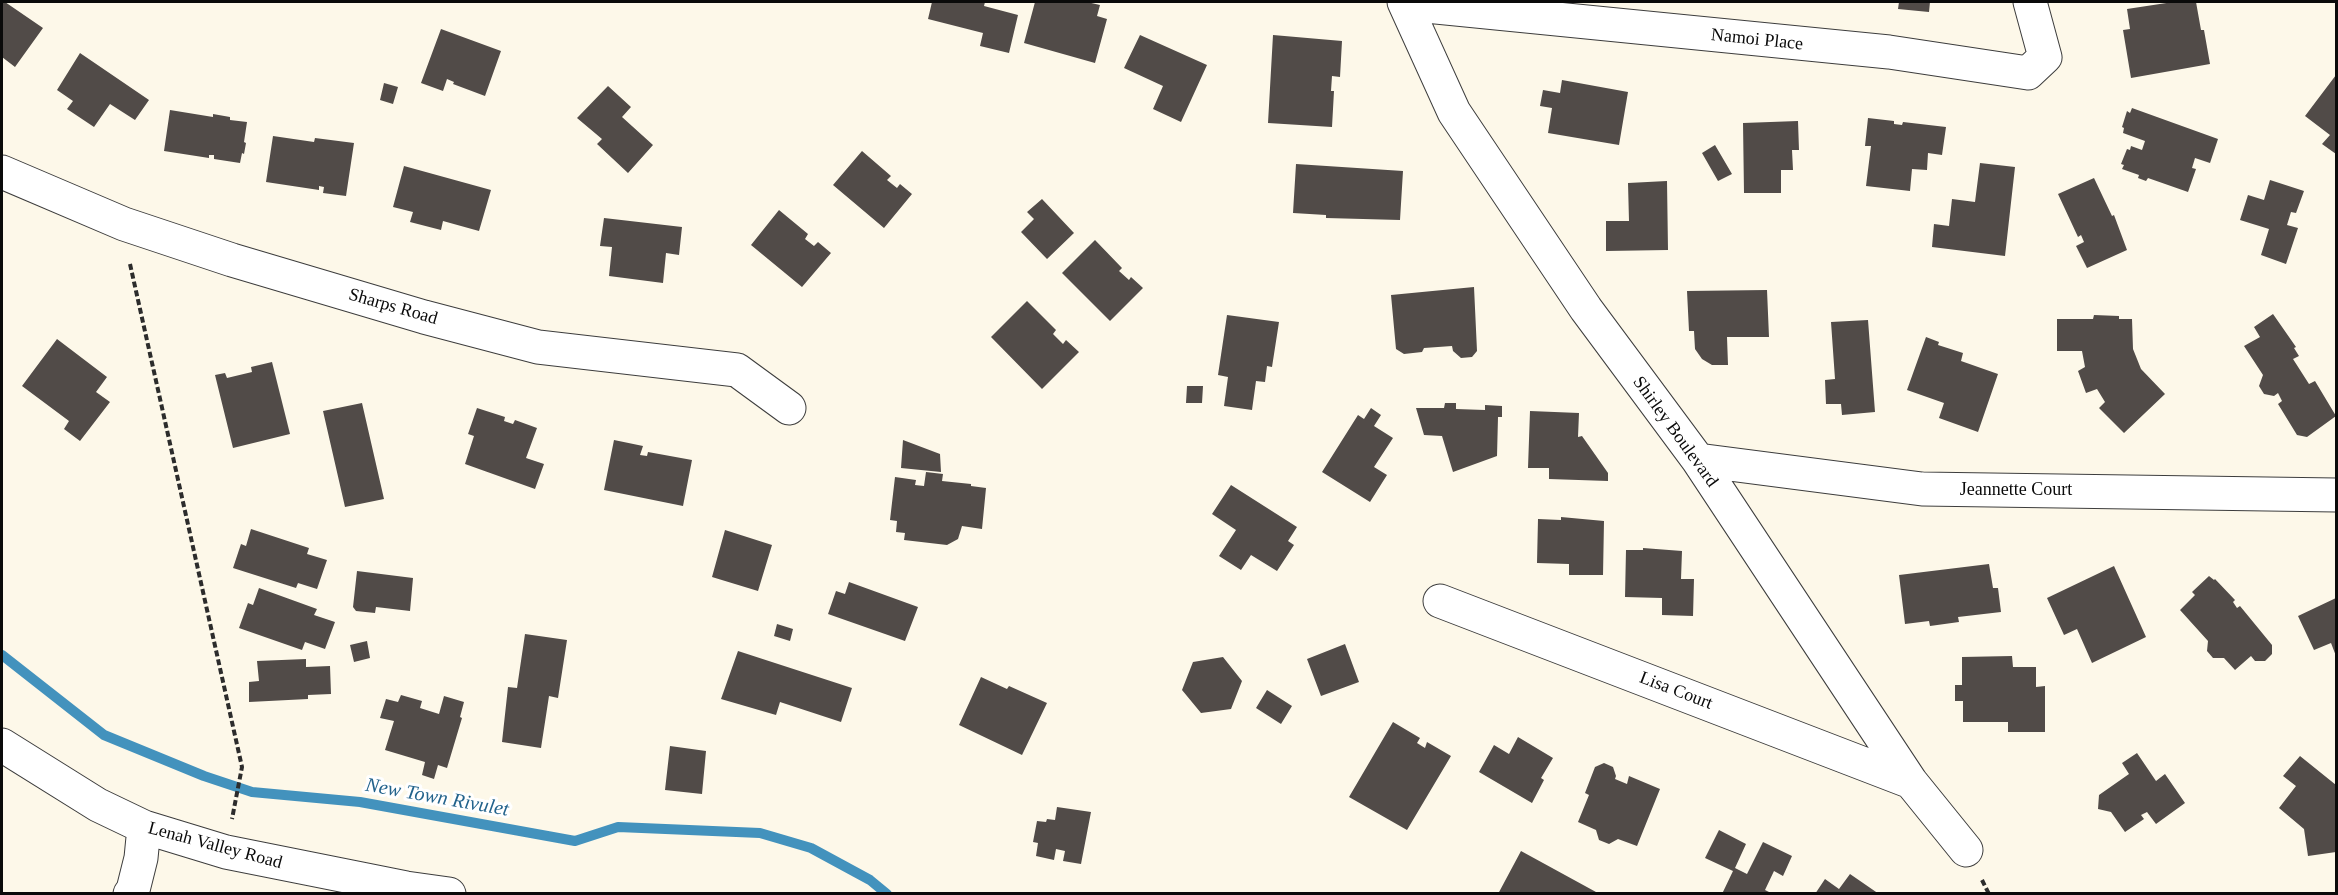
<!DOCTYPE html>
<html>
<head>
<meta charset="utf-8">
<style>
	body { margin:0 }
	#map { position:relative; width:2338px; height:895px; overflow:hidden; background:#fdf8e9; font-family:"Times New Roman",serif }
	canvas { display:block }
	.frame { position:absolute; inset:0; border:3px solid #0a0a0a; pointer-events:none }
</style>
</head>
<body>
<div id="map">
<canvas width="2338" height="895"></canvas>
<div class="frame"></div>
</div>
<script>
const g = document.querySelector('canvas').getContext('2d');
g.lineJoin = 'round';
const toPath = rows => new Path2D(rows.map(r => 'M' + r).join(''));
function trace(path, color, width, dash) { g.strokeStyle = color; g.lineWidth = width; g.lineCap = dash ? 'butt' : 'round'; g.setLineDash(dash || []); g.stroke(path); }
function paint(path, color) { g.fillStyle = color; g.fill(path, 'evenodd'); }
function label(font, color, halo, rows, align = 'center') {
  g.font = font + ' "Times New Roman",serif'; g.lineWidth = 6; g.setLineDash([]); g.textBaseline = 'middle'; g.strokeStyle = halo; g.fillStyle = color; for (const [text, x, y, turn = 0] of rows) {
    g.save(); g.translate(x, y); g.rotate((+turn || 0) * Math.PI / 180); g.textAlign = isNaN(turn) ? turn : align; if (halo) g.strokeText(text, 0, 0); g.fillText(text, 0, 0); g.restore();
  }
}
trace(toPath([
	[2,655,104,735,204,776,252,792,360,802,575,841,618,827,760,833,811,848,870,880,887,894]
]), '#4392bd', 10);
paint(toPath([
	[2,2,5,2,43,28,15,67,2,57],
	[932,2,985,2,984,6,1018,15,1009,53,980,46,983,33,928,19],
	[1035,2,1087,2,1100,5,1097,16,1107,19,1095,63,1024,43],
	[1899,2,1930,2,1929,12,1898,9],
	[2173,2,2196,2,2201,30,2204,30,2210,64,2131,78,2123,30,2130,29,2127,9],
	[441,29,501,51,485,96,453,84,454,82,447,79,443,91,421,83],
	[1140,35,1207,65,1181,122,1153,109,1163,86,1124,68],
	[1273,35,1342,41,1340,77,1332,76,1331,91,1334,91,1332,127,1268,123],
	[80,53,149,100,135,120,110,104,94,127,67,109,73,101,57,90],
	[2336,75,2336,154,2322,144,2330,135,2305,116],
	[1562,80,1628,92,1619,145,1548,133,1552,108,1540,106,1543,90,1560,93],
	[384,83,398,87,393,104,380,100],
	[608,86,631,107,622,117,653,145,628,173,597,144,602,139,577,118],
	[2132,108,2218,139,2210,163,2195,158,2192,168,2196,169,2188,192,2148,178,2146,181,2138,178,2139,175,2122,169,2124,165,2121,164,2127,149,2130,150,2131,146,2142,150,2145,141,2123,133,2124,128,2122,127,2127,111,2130,113],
	[170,110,213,117,213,114,230,117,230,120,247,122,244,142,246,143,244,154,242,153,240,163,214,159,214,155,209,155,209,158,164,151],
	[1868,118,1894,121,1894,124,1902,125,1903,122,1946,127,1942,155,1928,153,1927,170,1912,169,1910,191,1866,186,1871,146,1865,146],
	[1798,121,1799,150,1792,150,1793,170,1781,170,1781,193,1744,193,1743,123],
	[273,136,314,142,315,138,354,143,346,196,323,193,324,187,319,186,319,190,266,182],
	[1715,145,1732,174,1718,181,1702,153],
	[862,151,891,176,887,180,897,188,900,184,912,194,884,228,833,185],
	[1980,163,2015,167,2005,256,1932,247,1934,224,1949,226,1952,199,1975,202],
	[1296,164,1403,171,1400,220,1326,218,1326,215,1293,213],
	[404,166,491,190,479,231,443,221,441,230,410,222,413,212,393,207],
	[2094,178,2112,216,2114,215,2127,250,2087,268,2076,246,2084,242,2081,235,2078,237,2058,194],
	[2270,180,2304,191,2296,213,2291,212,2287,225,2298,228,2286,264,2261,255,2269,229,2240,220,2248,195,2264,200],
	[1667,181,1668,250,1606,251,1606,221,1629,221,1628,183],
	[1042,199,1074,233,1047,259,1021,232,1034,219,1027,212],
	[779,210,808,234,805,239,814,246,818,242,831,253,802,287,751,245],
	[604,218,682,227,679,255,666,253,663,283,609,276,612,247,600,246],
	[1095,240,1122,268,1119,271,1129,280,1131,277,1143,288,1110,321,1062,273],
	[1474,287,1477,351,1472,357,1461,358,1453,351,1452,346,1424,348,1422,352,1404,354,1396,349,1391,295],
	[1767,290,1769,337,1727,337,1728,365,1712,365,1702,359,1695,349,1694,331,1689,331,1687,291],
	[1027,301,1056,330,1053,334,1063,344,1066,340,1079,352,1042,389,991,337],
	[2273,314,2296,347,2294,348,2299,356,2293,359,2309,384,2315,381,2336,416,2307,437,2297,435,2278,404,2282,401,2278,393,2274,396,2264,394,2259,386,2263,375,2244,346,2260,337,2254,327],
	[1227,315,1279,322,1272,367,1267,366,1265,382,1256,381,1252,410,1224,406,1228,377,1218,375],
	[2094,315,2119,316,2119,319,2132,319,2133,349,2141,369,2165,394,2124,433,2099,408,2105,402,2097,389,2086,393,2078,371,2085,367,2082,351,2057,351,2057,319,2093,319],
	[1868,320,1875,412,1842,415,1841,404,1826,404,1825,380,1835,379,1831,322],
	[1926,337,1939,342,1938,345,1963,353,1961,361,1998,374,1978,432,1939,418,1944,403,1907,390],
	[57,339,107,377,96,392,110,402,80,441,64,429,69,421,22,386],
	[272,362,290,434,233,448,215,375,225,373,227,378,252,372,251,367],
	[1187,386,1203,386,1202,403,1186,403],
	[362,403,384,499,345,507,323,411],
	[1445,403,1456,403,1456,409,1485,410,1485,405,1502,406,1502,417,1498,417,1497,456,1453,472,1442,436,1424,435,1416,408,1444,408],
	[477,408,505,417,504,421,513,424,515,420,537,428,526,458,544,464,535,489,465,464,474,436,468,434],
	[1371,408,1381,415,1374,426,1393,438,1374,467,1387,475,1370,502,1322,472,1358,415,1364,419],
	[1530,411,1579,413,1578,437,1582,436,1608,473,1608,481,1549,479,1549,468,1528,468],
	[614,440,643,446,640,455,647,456,648,452,692,460,683,506,604,490],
	[903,440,940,454,941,472,901,468],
	[926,472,943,474,942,481,971,484,971,486,986,488,982,529,962,526,958,539,947,545,904,540,905,533,896,532,897,521,890,520,895,477,916,480,915,485,924,486],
	[1231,485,1297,527,1288,541,1294,545,1277,571,1251,555,1241,570,1219,556,1236,530,1212,514],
	[1561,517,1604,521,1603,575,1569,575,1569,564,1537,563,1538,519,1561,520],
	[251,529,309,548,307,554,327,560,317,589,298,583,296,588,233,568,241,544,246,546],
	[725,530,772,545,758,591,712,577],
	[1643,548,1682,551,1681,579,1694,579,1693,616,1662,615,1662,598,1625,597,1626,550,1643,550],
	[1989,564,1993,588,1998,588,2001,612,1958,617,1959,622,1930,626,1929,621,1905,624,1899,575],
	[2114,566,2146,637,2092,663,2077,629,2064,635,2047,598],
	[357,571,413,578,410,611,376,607,375,613,356,611,353,607],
	[2209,576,2214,580,2215,579,2235,600,2233,602,2237,608,2240,606,2272,645,2272,654,2265,661,2255,661,2251,656,2235,670,2224,658,2213,658,2207,651,2208,641,2180,610,2195,595,2192,592],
	[849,582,918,607,905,641,828,614,836,591,845,594],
	[259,588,317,609,314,615,335,622,325,649,305,642,302,650,239,628,248,603,253,605],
	[2336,598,2336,656,2331,643,2314,650,2298,616],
	[777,624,793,629,790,641,774,636],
	[525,634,567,640,558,698,549,696,541,748,502,742,508,687,517,688],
	[367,641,370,658,354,662,350,645],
	[1345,644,1359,682,1321,696,1307,659],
	[738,651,852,688,841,722,780,702,776,715,721,699],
	[2012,656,2013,667,2036,667,2036,687,2045,686,2045,732,2008,732,2008,722,1963,722,1963,701,1955,701,1955,685,1962,685,1962,657],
	[1223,657,1242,681,1231,709,1201,713,1182,690,1193,662],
	[306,659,306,667,330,666,331,694,308,695,308,699,249,702,249,682,259,681,257,661],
	[981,677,1007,689,1009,686,1047,703,1022,755,959,725],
	[1267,690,1292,706,1281,724,1256,708],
	[401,695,422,701,420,708,439,714,444,696,464,702,460,717,462,718,447,768,438,765,434,779,422,775,425,762,385,750,394,721,380,718,386,699,398,702],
	[1393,722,1420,738,1417,743,1425,748,1427,742,1451,756,1407,830,1349,797],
	[1518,737,1553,758,1541,778,1544,780,1532,803,1479,772,1494,745,1509,754],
	[670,746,706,751,702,794,665,790],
	[2137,753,2156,781,2165,774,2185,803,2156,824,2147,812,2141,815,2144,819,2125,832,2111,812,2098,809,2099,795,2129,774,2122,763],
	[2300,756,2336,785,2336,852,2308,856,2304,829,2279,808,2296,786,2283,776],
	[1604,763,1613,767,1616,776,1615,779,1627,784,1629,776,1660,789,1637,846,1618,839,1609,844,1599,840,1596,830,1578,822,1589,795,1585,793,1595,767],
	[1057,807,1091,812,1081,864,1063,861,1065,851,1056,849,1054,860,1036,856,1038,843,1033,842,1037,821,1046,822,1047,819,1055,820],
	[1719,830,1746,844,1735,868,1747,874,1763,842,1792,856,1783,876,1774,871,1765,890,1773,894,1722,894,1733,871,1705,858],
	[1521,851,1596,892,1595,894,1498,894],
	[1850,874,1879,894,1815,894,1825,879,1839,889]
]), '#514b48');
const minor = toPath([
	[1404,2,1454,112,1586,309,1698,460,1911,782,1966,850],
	[1406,4,1889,52,2028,73,2045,57,2030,2],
	[2,172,124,224,232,260,424,317,538,347,737,370,789,408],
	[1698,460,1922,489,2336,495],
	[1440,601,1911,782],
	[2,745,98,805,144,827,226,852,406,888,449,894],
	[130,894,133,890,141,858,144,827]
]);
trace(minor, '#3d3d3d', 35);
trace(toPath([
	[130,264,242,767,232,819],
	[1982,880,1989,894]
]), '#2c2c2c', 4, [6, 3]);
trace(minor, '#fff', 33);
label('18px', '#0a0a0a', '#fff', [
	["Namoi Place",1757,40,6],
	["Sharps Road",393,307,16],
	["Shirley Boulevard",1675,432,54],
	["Jeannette Court",2016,490],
	["Lisa Court",1676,691,21],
	["Lenah Valley Road",215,846,15]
]);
label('italic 20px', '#23638c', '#fff', [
	["New Town Rivulet",437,798,10]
]);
</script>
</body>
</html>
